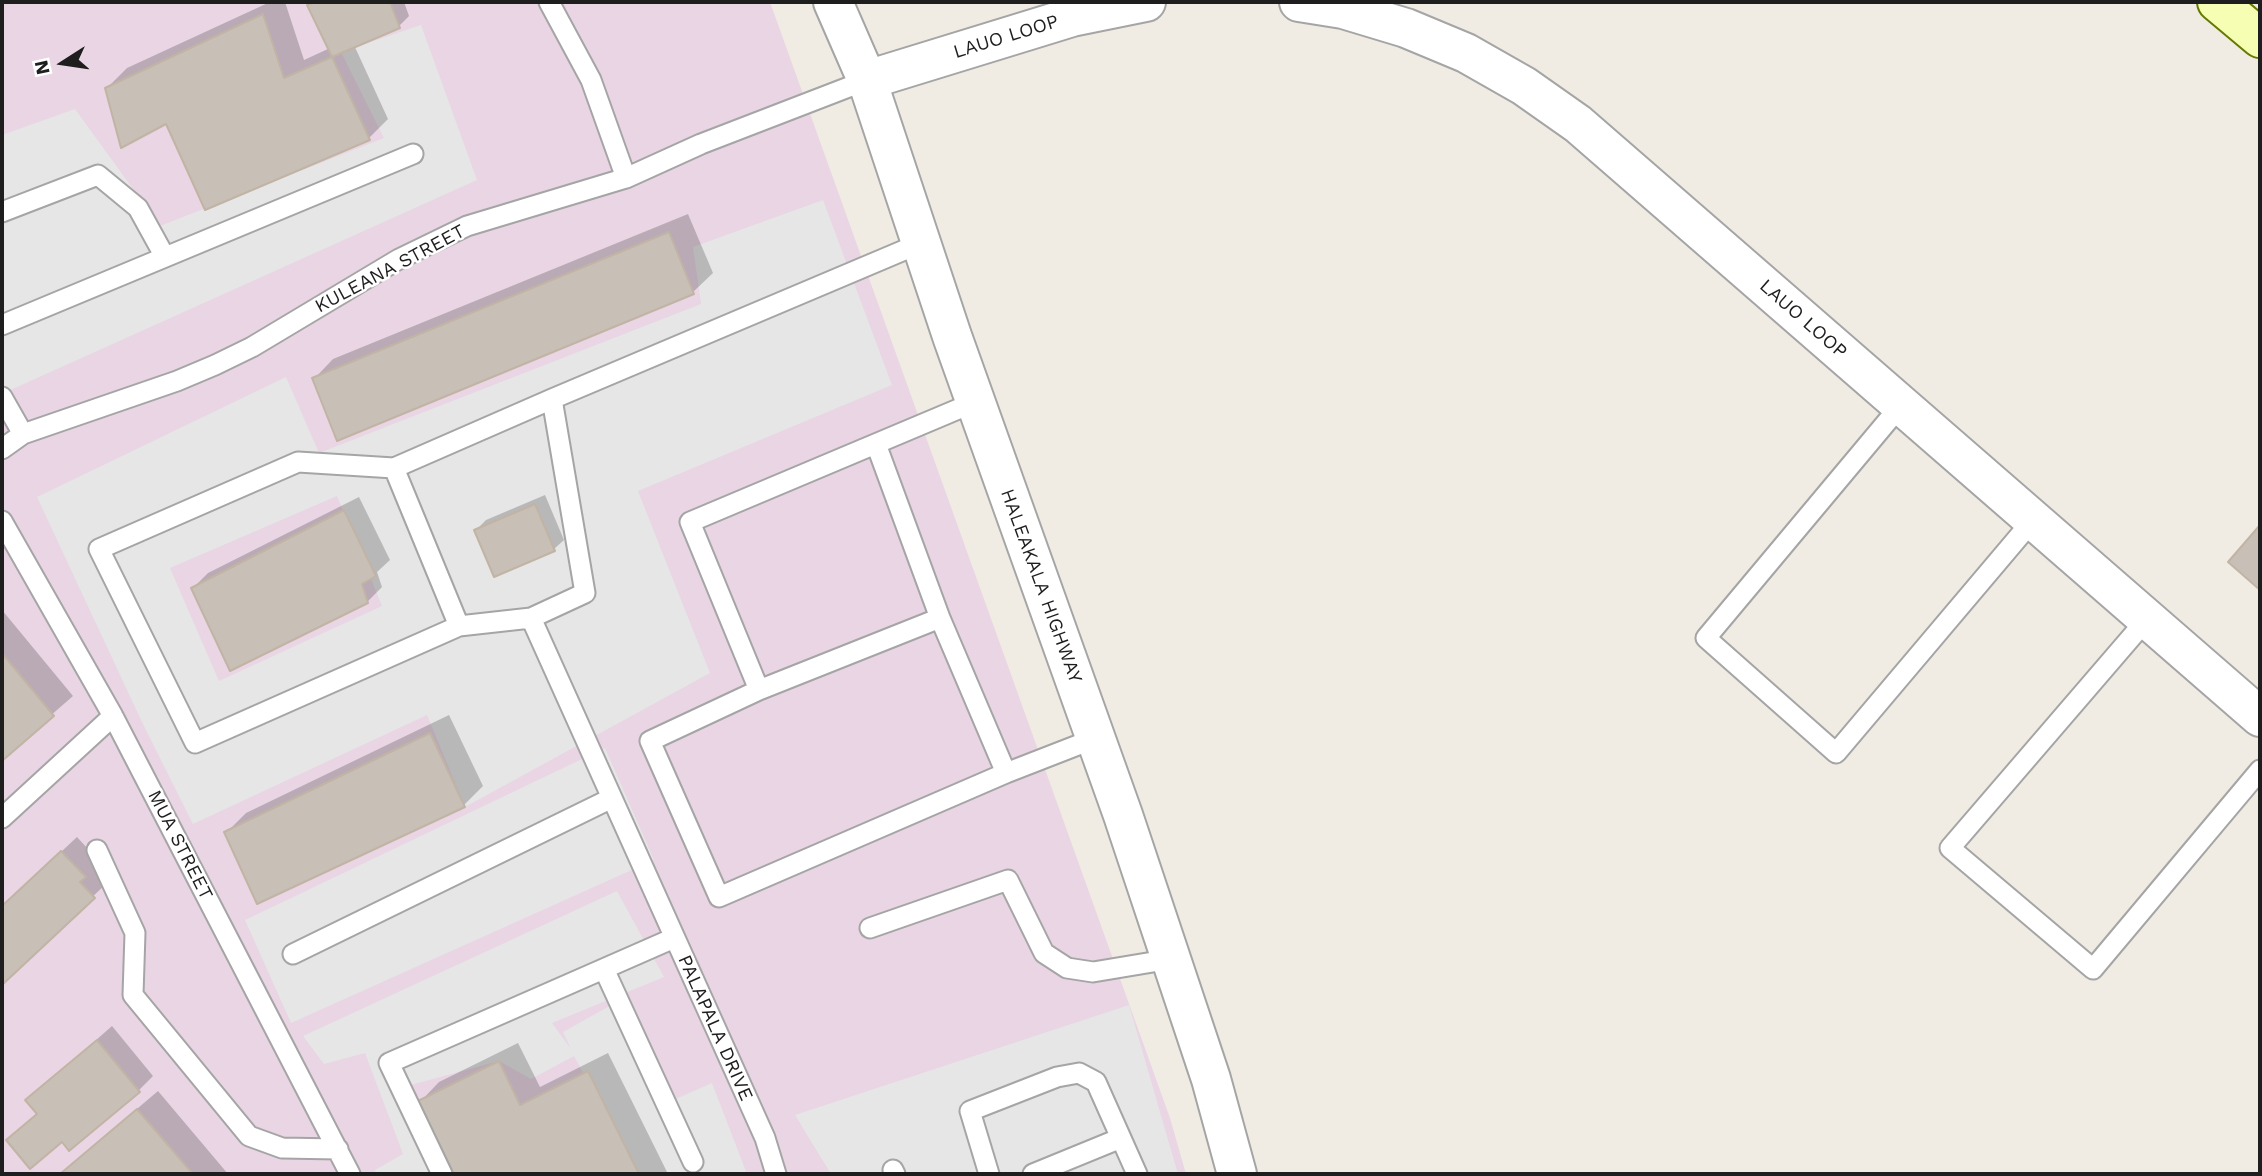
<!DOCTYPE html>
<html>
<head>
<meta charset="utf-8">
<style>
	body { margin:0 }
	#map { position:relative; width:2262px; height:1176px; overflow:hidden; background:#f0ece3; font-family:"Work Sans",sans-serif }
	canvas { display:block }
	.frame { position:absolute; inset:0; border:4px solid #1e1e1e; pointer-events:none }
	.north { position:absolute; left:28px; top:28px; width:70px; height:70px; -webkit-text-stroke:5px #fff; paint-order:stroke; rotate:258deg; font-size:19px; font-weight:700; line-height:28px; text-align:center; color:#1e1e1e }
	.north::after { content:''; display:block; margin:auto; width:24px; height:32px; background:#1e1e1e; clip-path:polygon(50% 0,100% 100%,50% 72%,0 100%) }
</style>
</head>
<body>
<div id="map">
<canvas width="2262" height="1176"></canvas>
<div class="frame"></div>
<div class="north">N</div>
</div>
<script>
const g = document.querySelector('canvas').getContext('2d');
g.lineJoin = 'round';
function paint(path, color) { g.fillStyle = color; g.fill(path, 'evenodd'); }
const toPath = rows => new Path2D(rows.map(r => 'M' + r).join(''));
function trace(path, color, width, dash) { g.strokeStyle = color; g.lineWidth = width; g.lineCap = dash ? 'butt' : 'round'; g.setLineDash(dash || []); g.stroke(path); }
function label(font, color, halo, rows, align = 'center') {
  g.font = font + ' "Work Sans",sans-serif'; g.lineWidth = 5; g.setLineDash([]); g.textBaseline = 'middle'; g.strokeStyle = halo; g.fillStyle = color; for (const [text, x, y, turn = 0] of rows) {
    g.save(); g.translate(x, y); g.rotate((+turn || 0) * Math.PI / 180); g.textAlign = isNaN(turn) ? turn : align; if (halo) g.strokeText(text, 0, 0); g.fillText(text, 0, 0); g.restore();
  }
}
paint(toPath([
	[2,2,770,2,1170,1118,1186,1174,2,1174]
]), '#e9d5e4');
paint(toPath([
	[421,25,477,180,6,392,2,387,2,135,75,109,160,226,384,138,341,52],
	[823,200,892,385,638,491,710,673,465,807,427,715,193,824,141,720,37,497,286,377,319,453,701,304,693,247],
	[337,496,382,606,219,681,170,568],
	[605,748,654,860,291,1023,245,920],
	[617,891,664,977,552,1023,571,1049,563,1032,622,999,662,1105,712,1083,747,1174,638,1174,574,1056,531,1079,499,1061,396,1089,437,1174,376,1174,375,1170,403,1154,365,1053,324,1064,303,1036],
	[1129,1005,1178,1174,831,1174,795,1115]
]), '#e6e6e6');
paint(toPath([
	[270,2,285,2,304,60,330,48,309,5,312,2,404,2,409,16,399,26,354,45,388,119,369,138,167,122,107,88,127,68],
	[688,214,713,273,693,292,314,379,333,359],
	[545,495,564,540,554,549,476,530,486,520],
	[359,497,390,560,377,572,382,587,367,602,193,588,208,573],
	[2,610,73,696,2,758],
	[449,715,483,786,464,805,227,832,246,813],
	[77,837,99,861,108,882,2,983,2,907],
	[112,1026,153,1076,138,1091,62,1140,8,1140,38,1112,28,1100],
	[518,1043,540,1087,608,1053,668,1174,456,1174,420,1102,439,1082],
	[158,1091,228,1174,61,1174,71,1165]
]), '#0003');
const building = toPath([
	[314,2,390,2,400,28,332,57,307,5,314,2],
	[263,14,284,78,332,57,370,140,205,210,166,124,121,148,105,88,263,14],
	[669,232,694,294,337,441,312,378,669,232],
	[535,504,555,551,494,577,474,530,535,504],
	[344,510,376,576,362,584,368,603,230,671,191,588,344,510],
	[2260,525,2260,590,2228,562,2260,525],
	[2,653,54,716,2,761,2,653],
	[430,733,465,807,257,904,224,832,430,733],
	[61,851,86,877,80,882,95,898,2,985,2,906,61,851],
	[97,1040,140,1092,69,1151,62,1142,30,1169,6,1140,37,1114,25,1100,97,1040],
	[499,1061,520,1105,588,1071,639,1174,454,1174,418,1101,499,1061],
	[137,1109,193,1174,60,1174,137,1109]
]);
paint(building, '#c8bfb6');
trace(building, '#c2b4a5', 2);
const service = toPath([
	[549,2,591,80,626,178],
	[2,212,98,175,138,208,165,257],
	[2,325,413,154],
	[2,397,23,434],
	[552,399,585,593,531,618,459,626,195,743,99,549,298,462,394,468,552,399,921,243],
	[1901,405,1706,638,1836,753,2033,520],
	[876,444,940,618,759,690,690,522,975,402],
	[2,449,23,434,177,381,215,365,252,347,399,259,467,226,626,178,701,144,867,80],
	[394,468,459,626],
	[2,521,113,716,350,1174],
	[531,618,765,1138,776,1174],
	[940,618,1006,773,1096,738],
	[2147,619,1950,848,2093,969,2260,770],
	[759,690,650,741,719,897,1006,773],
	[2,818,113,716],
	[97,850,135,933,133,995,249,1136,282,1148,338,1149],
	[870,928,1008,880,1044,953,1067,968,1093,972,1171,959],
	[293,954,612,798],
	[604,969,693,1162],
	[893,1170,895,1174],
	[442,1174,389,1063,674,938],
	[989,1174,970,1111,1057,1077,1079,1073,1096,1082,1137,1174],
	[1033,1174,1121,1138]
]);
const minor = toPath([
	[1299,2,1343,9,1406,28,1466,53,1524,86,1578,124,2260,717],
	[867,80,1072,17,1146,2]
]);
const tertiary = toPath([
	[833,2,867,80,952,336,1123,815,1211,1079,1237,1174]
]);
const secondary = toPath([
	[2217,2,2260,38]
]);
trace(service, '#a5a5a5', 23);
trace(minor, '#a5a5a5', 42);
trace(tertiary, '#a5a5a5', 42);
trace(secondary, '#657a00', 42);
trace(service, '#fff', 19);
trace(minor, '#fff', 38);
trace(tertiary, '#fff', 38);
trace(secondary, '#f5feb3', 38);
label('19px', '#1e1e1e', '#fff', [
	["LAUO LOOP",1006,37,-17],
	["KULEANA STREET",390,269,-28],
	["LAUO LOOP",1803,319,41],
	["HALEAKALA HIGHWAY",1041,586,70],
	["MUA STREET",180,845,63],
	["PALAPALA DRIVE",715,1028,66]
]);
</script>
</body>
</html>
